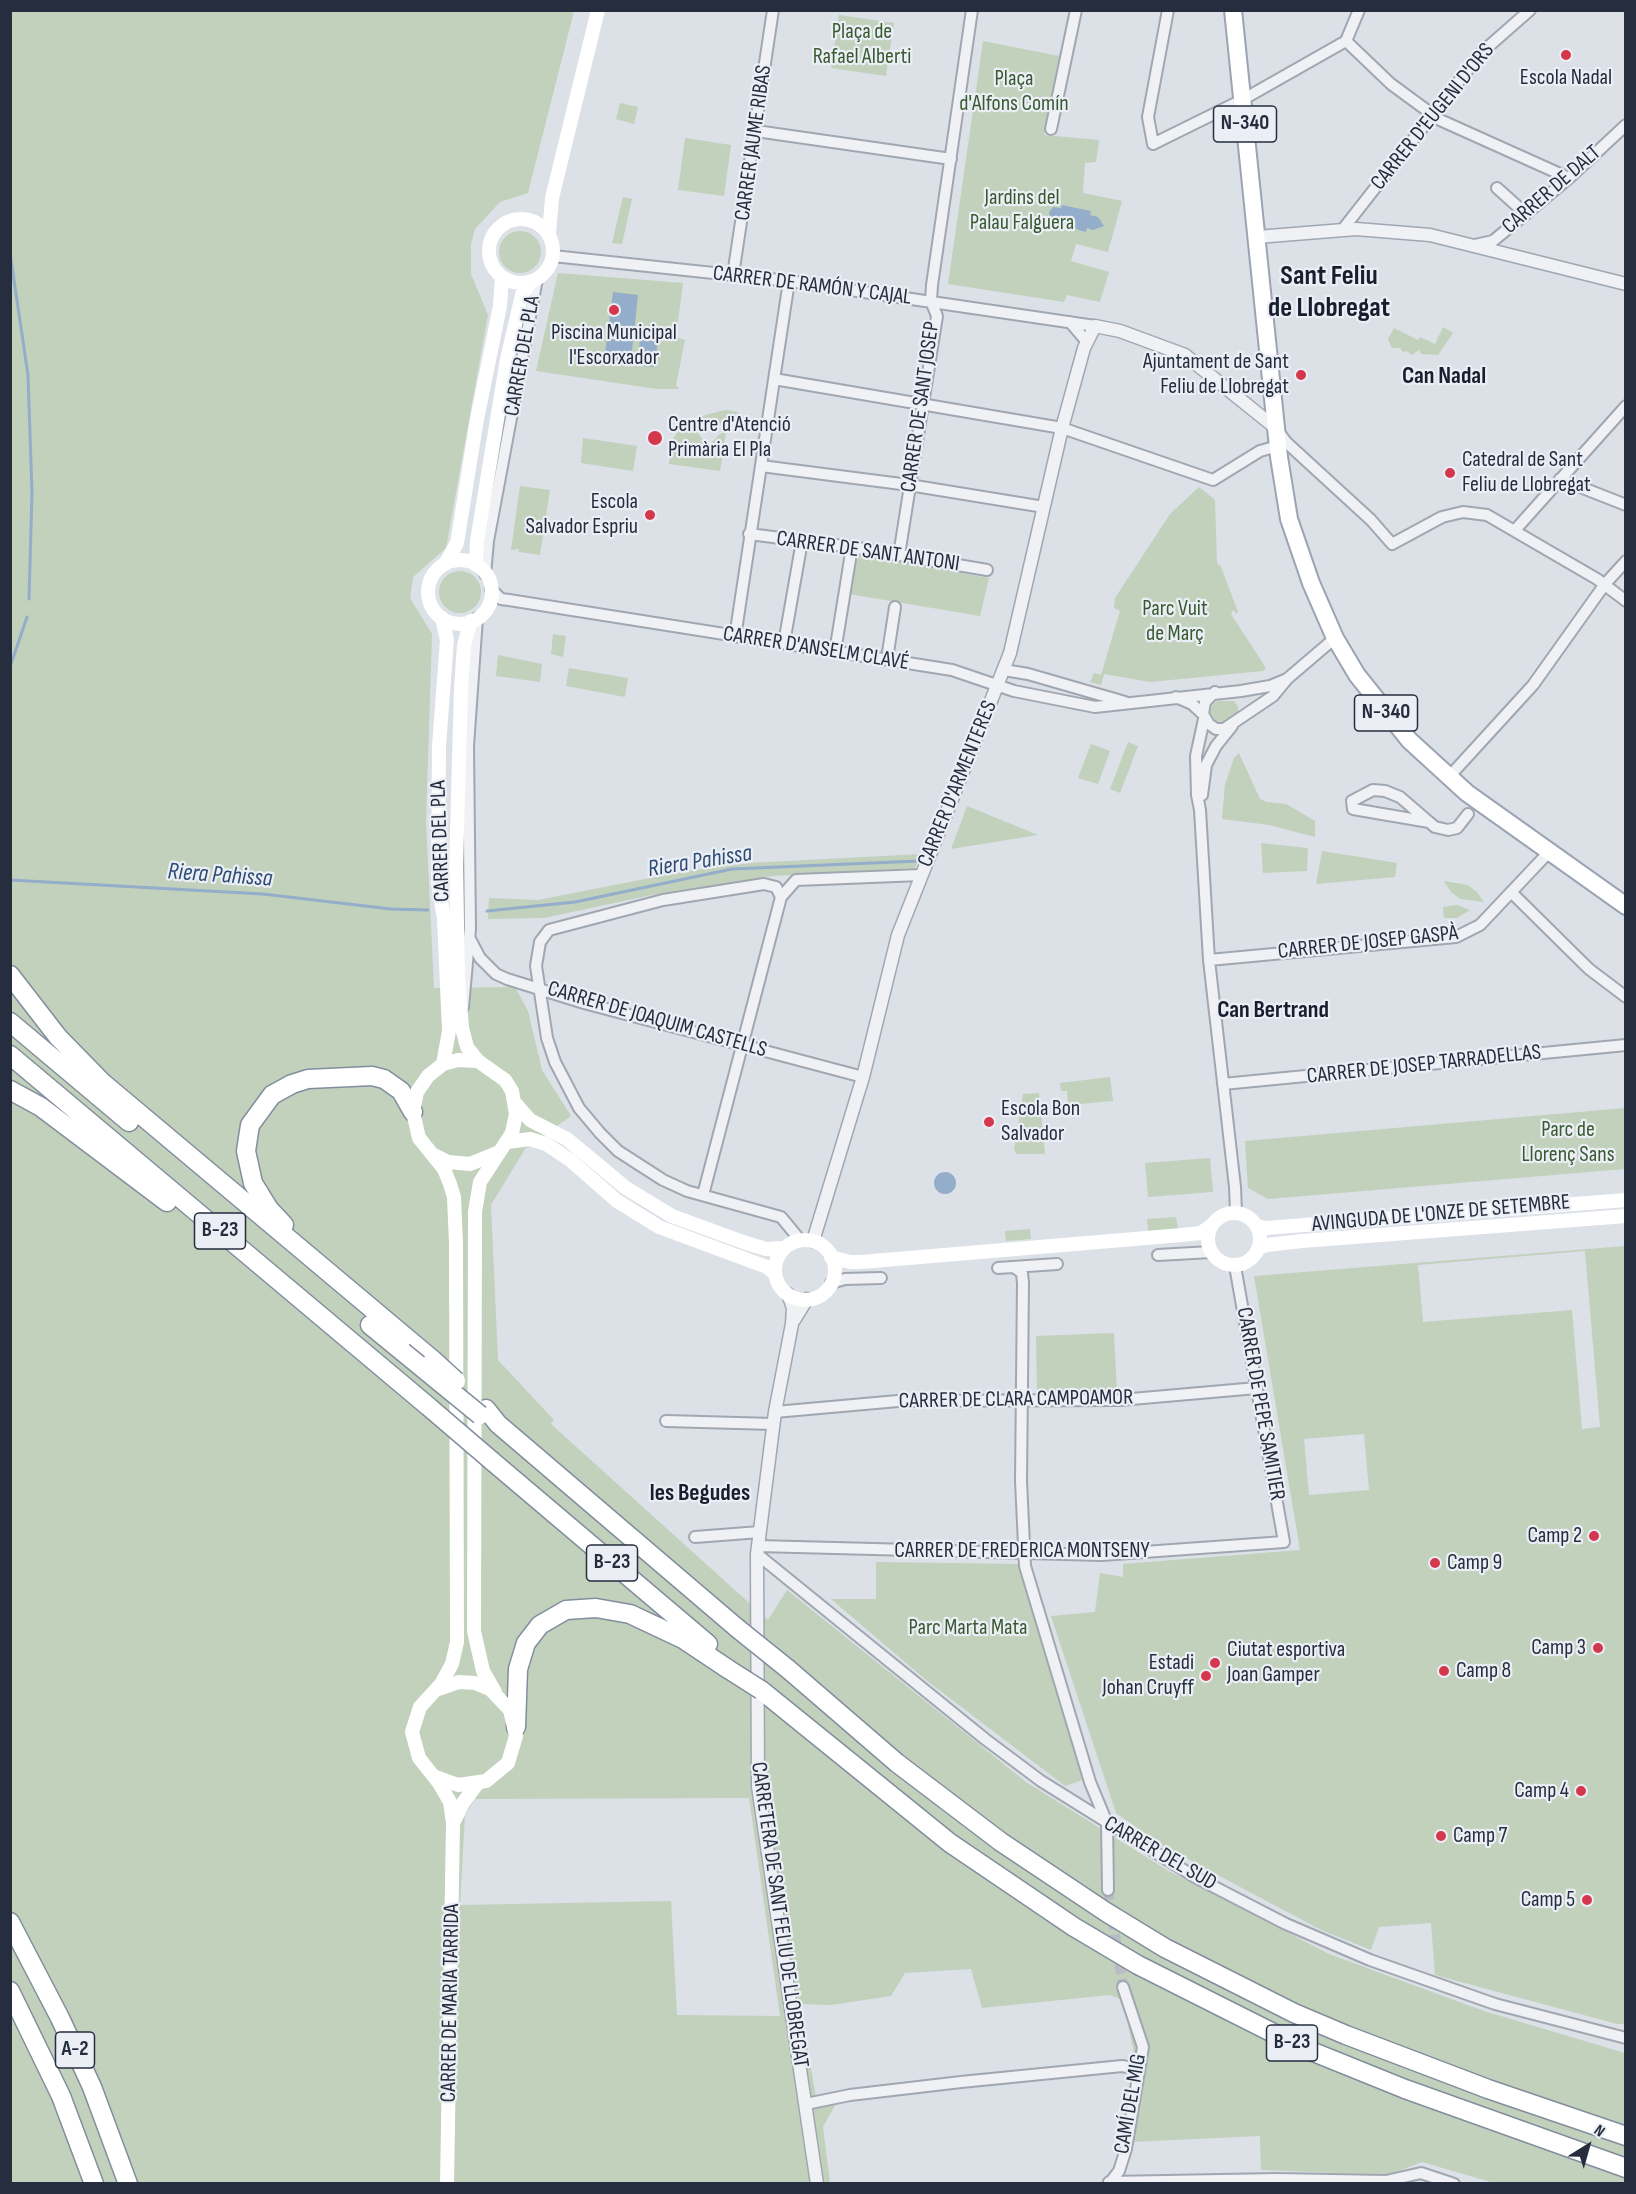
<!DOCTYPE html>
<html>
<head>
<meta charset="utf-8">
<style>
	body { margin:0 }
	#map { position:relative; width:1636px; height:2194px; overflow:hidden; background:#dce0e7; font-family:"Sofia Sans Condensed",sans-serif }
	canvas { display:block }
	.frame { position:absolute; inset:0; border:12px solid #252d3e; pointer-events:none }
	.north { position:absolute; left:1558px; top:2116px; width:60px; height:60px; -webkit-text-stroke:4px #ebeff5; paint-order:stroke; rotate:37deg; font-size:16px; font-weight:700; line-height:24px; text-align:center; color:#252d3e }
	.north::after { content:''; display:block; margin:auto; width:21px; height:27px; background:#252d3e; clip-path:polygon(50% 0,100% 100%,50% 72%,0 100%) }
</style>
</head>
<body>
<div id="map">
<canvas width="1636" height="2194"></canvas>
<div class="frame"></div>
<div class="north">N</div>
</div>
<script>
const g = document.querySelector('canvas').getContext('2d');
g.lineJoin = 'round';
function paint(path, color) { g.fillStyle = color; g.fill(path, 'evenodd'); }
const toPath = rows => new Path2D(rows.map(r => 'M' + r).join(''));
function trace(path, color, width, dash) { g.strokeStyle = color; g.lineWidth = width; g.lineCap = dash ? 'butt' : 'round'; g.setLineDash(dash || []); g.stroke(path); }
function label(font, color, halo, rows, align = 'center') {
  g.font = font + ' "Sofia Sans Condensed",sans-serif'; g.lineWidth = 4.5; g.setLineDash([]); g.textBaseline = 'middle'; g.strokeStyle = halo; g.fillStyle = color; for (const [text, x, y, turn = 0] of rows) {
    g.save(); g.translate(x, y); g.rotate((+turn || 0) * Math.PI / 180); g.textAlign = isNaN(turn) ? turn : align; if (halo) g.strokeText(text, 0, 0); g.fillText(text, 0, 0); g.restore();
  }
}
paint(toPath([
	[11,11,574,11,528,193,500,202,475,229,471,244,471,274,488,315,446,548,413,577,410,598,432,634,426,821,434,988,515,987,528,1011,542,1070,571,1116,525,1149,491,1205,498,1360,554,1420,551,1424,768,1620,787,1590,1026,1782,1167,1870,1329,1954,1484,2011,1625,2053,1625,2183,1494,2183,1422,2162,1388,2175,1261,2170,1260,2136,1131,2142,1118,2183,1100,2183,1115,2171,1134,2074,1135,2058,1123,2000,1110,1995,982,2008,971,1969,905,1973,891,1996,831,2005,800,2004,816,2097,838,2100,823,2127,830,2183,11,2183],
	[749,1798,780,2016,677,2015,671,1901,460,1905,465,1815,475,1799],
	[839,15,894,23,886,76,831,68],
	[983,41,1059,56,1044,135,1099,140,1096,162,1085,163,1083,193,1122,201,1108,252,1076,244,1071,261,1109,272,1100,302,1067,295,1064,302,948,284],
	[620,103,638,107,634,124,616,119],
	[685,138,731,145,724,196,678,190],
	[623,197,632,199,622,244,612,243],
	'499 252a21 21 0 1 1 42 0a21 21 0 1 1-42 0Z',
	[558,273,683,283,676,337,685,340,676,385,679,389,657,389,536,371],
	[1443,327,1453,333,1438,355,1421,354,1419,350,1412,355,1407,351,1403,352,1400,348,1392,348,1388,339,1394,328,1418,340,1420,337,1435,344],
	[726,410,739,412,727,423,696,430,706,444,701,453,720,434,726,432,720,471,669,464,672,440,681,428,705,415],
	[583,438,637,446,633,471,581,463],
	[520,486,550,490,540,555,519,552,519,549,511,550],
	[1199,487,1215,500,1217,563,1221,567,1238,612,1237,614,1233,610,1231,614,1266,668,1263,671,1150,682,1104,674,1101,685,1090,682,1094,673,1101,675,1120,611,1114,608,1115,598,1170,514],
	[856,554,989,578,980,616,849,594],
	'439 592a21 21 0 1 1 42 0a21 21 0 1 1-42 0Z',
	[553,634,566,636,563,657,551,654],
	[498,655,542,664,540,682,496,676],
	[569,668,628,678,625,697,566,686],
	[1218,701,1234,701,1238,706,1238,712,1225,723,1216,721,1210,712,1213,704],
	[1128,742,1138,746,1120,793,1110,789],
	[1091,744,1110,751,1098,784,1078,778],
	[1239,753,1260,799,1267,802,1286,804,1315,821,1315,837,1269,825,1222,819,1225,784,1234,758],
	[967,806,1038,835,951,849],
	[1261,843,1308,848,1307,871,1263,873],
	[1322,851,1397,863,1395,877,1316,884],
	[921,854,915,868,773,876,652,895,544,918,488,919,489,898,538,900,686,871,750,863],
	[1444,881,1468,885,1477,892,1484,902,1460,899,1451,892],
	[1457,905,1470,910,1457,918,1444,918,1443,907],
	[1110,1077,1113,1101,1068,1105,1067,1091,1061,1091,1060,1083],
	[1039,1093,1045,1154,1017,1154,1014,1150,1023,1094],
	[1625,1108,1625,1169,1268,1199,1248,1188,1245,1141],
	[1210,1158,1213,1192,1148,1197,1145,1163],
	[1176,1217,1178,1229,1148,1231,1147,1219],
	[1030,1229,1031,1239,1006,1241,1005,1231],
	[1625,1246,1626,2024,1617,2024,1435,1975,1431,1923,1379,1927,1371,1950,1321,1930,1165,1847,1116,1813,1051,1616,1095,1612,1100,1573,1123,1577,1123,1564,1300,1550,1254,1276],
	[1585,1251,1600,1427,1582,1429,1572,1310,1423,1322,1418,1265],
	[1364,1434,1369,1490,1309,1495,1304,1439],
	[1114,1333,1117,1393,1037,1395,1036,1336],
	[876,1562,1018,1564,1086,1779,1065,1786,926,1680,831,1599,876,1599]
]), '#c1d1bc');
paint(toPath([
	[1062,205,1091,211,1090,215,1098,217,1104,226,1093,230,1087,228,1086,232,1058,224,1058,221,1050,218,1049,212,1053,207,1061,208],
	[613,292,638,295,632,351,626,352,623,365,604,361],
	[641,332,659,335,654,367,637,365],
	'934 1183a11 11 0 1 1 22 0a11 11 0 1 1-22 0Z'
]), '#94adca');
trace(toPath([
	[10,253,28,375,32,492,29,599],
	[10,667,27,617],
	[10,880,263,894,391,909,428,910],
	[487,911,575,902,732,869,919,861]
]), '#94adca', 3);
trace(toPath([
	[1108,1890,1123,1987]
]), '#b7bcc5', 10, [10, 5]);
const minor = toPath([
	[1168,10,1148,117,1153,144,1242,100,1346,41,1391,84,1440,120,1569,178],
	[1346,41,1359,10],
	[1051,129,1076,10],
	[756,131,951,159],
	[1497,188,1526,214],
	[1343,229,1481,53,1530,10],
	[1475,245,1493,241,1569,178,1626,125],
	[553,256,789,281,1095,326],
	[733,275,773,10],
	[1070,322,1087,342],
	[774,379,1062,428,1213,480,1260,451,1278,446],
	[1277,430,1287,443,1371,520,1392,544,1442,517,1463,512,1487,515,1597,579,1626,601],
	[761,466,909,485,1044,507],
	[1560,479,1626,505],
	[1516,529,1626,406],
	[749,534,852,547,987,570],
	[899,555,937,316,931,301,932,285,972,10],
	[485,574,488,541,537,279],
	[491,589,501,599,509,600,952,670,1014,691,1095,707,1241,691,1270,686,1287,679],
	[735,637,789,281],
	[784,643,802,541],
	[835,652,852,547],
	[887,659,895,607],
	[1004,670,1028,674,1125,702],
	[1215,692,1205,702,1203,714,1209,724,1216,729,1224,729,1273,696,1287,679,1335,638],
	[1176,697,1192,704,1203,714],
	[1204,719,1196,756,1197,795,1200,810,1209,960,1235,1187,1236,1212],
	[1448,778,1533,685,1605,584,1626,561],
	[1373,790,1385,791,1400,797,1429,822,1353,809,1352,801,1373,790],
	[1202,795,1206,765,1216,746,1232,726],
	[1429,822,1435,827,1448,830,1457,828,1468,814],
	[1511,892,1589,969,1626,997],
	[781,897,776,887,764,884,663,900,549,930,540,942,536,966,547,1038,555,1062,579,1108,600,1133,618,1151,663,1180,687,1191,781,1217,800,1240],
	[469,937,480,958,496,974,507,979,584,1003,863,1077],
	[1209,960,1456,937,1480,925,1549,852],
	[463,1007,470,929,468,746,477,618],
	[1223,1084,1626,1045],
	[703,1195,781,897,796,880,921,875],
	[1158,1255,1211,1252],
	[1014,1267,1022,1273,1023,1283,1021,1481,1025,1566,1090,1782,1107,1823,1108,1890],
	[998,1268,1057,1264],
	[831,1283,845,1279,881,1278],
	[775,1412,898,1401,1120,1400,1257,1388],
	[666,1421,773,1424],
	[695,1537,760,1532],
	[758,1546,1102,1555,1284,1542,1235,1266],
	[757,1554,985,1739,1041,1781,1195,1877,1286,1924,1370,1960,1495,2004,1626,2038],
	[806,2104,850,2095,961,2082,1122,2066,1139,2069],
	[1109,2182,1277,2179,1386,2181,1421,2173,1454,2184],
	[1109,2184,1119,2171,1126,2149,1143,2047,1123,1987]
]);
const tertiary = toPath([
	[1257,237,1356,229,1430,235,1626,284],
	[813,1241,863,1077,898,935,1010,653,1062,428,1084,348,1095,326,1120,331,1185,355,1277,429],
	[788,1294,793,1308,792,1324,775,1412,757,1554,758,1786,817,2184],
	[794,1320,807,1299]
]);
const primary = toPath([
	[1233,10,1279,457,1289,519,1311,583,1335,638,1357,675,1409,740,1467,793,1626,906]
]);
const motorway = toPath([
	[10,975,58,1037,103,1083,433,1360],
	[10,1022,129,1122],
	[10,1055,429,1407],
	[10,1090,41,1107,167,1202],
	[284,1225,269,1209,253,1183,246,1151,250,1125,272,1095,292,1084,308,1079,372,1076,384,1079,401,1091,413,1112],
	[370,1325,403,1352],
	[486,1409,498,1424,737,1628],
	[492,1461,708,1644],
	[788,1669,897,1763,1001,1842,1106,1912,1165,1948,1294,2013,1346,2035,1488,2089,1626,2136],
	[761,1690,950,1843,1074,1927,1138,1965,1301,2047,1405,2089,1626,2168],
	[516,1727,518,1669,526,1643,540,1625,566,1610,596,1608,630,1614,683,1639,728,1669],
	[10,1922,60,2018,92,2087,128,2184],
	[10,1991,61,2096,94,2184]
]);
trace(minor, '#a1a7b1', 14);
trace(tertiary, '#a1a7b1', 15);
trace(primary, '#9ba4b3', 20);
trace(motorway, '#828d9e', 21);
trace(minor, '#eff1f5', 10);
trace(tertiary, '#eff1f5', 12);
trace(toPath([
	'489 251a32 32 0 1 1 64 0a32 32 0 1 1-64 0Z',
	[549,233,552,198,598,10],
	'428 592a32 32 0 1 1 64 0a32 32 0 1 1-64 0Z',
	[445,564,457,543,477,419,500,306,502,277],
	[476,565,477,541,507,359,522,295,530,282],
	[442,618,447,640,439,746,438,882,444,919,449,1031,443,1064],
	[471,621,464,645,461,688,456,866,458,978,462,1028,467,1047,478,1061],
	[516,1104,530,1120,567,1139,626,1188,672,1216,746,1243,766,1249,784,1248],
	[507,1142,530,1139,546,1144,570,1160,617,1201,659,1227,767,1267,775,1274],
	[434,1155,448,1162,470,1164,497,1153],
	'1208 1239a26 26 0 1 1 52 0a26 26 0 1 1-52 0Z',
	[1257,1226,1266,1228,1626,1200],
	'775 1270a30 30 0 1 1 60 0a30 30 0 1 1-60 0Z',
	[1259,1248,1267,1245,1302,1241,1626,1216],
	[831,1257,850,1262,861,1262,1182,1235,1201,1233,1212,1225],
	[436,1777,458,1785,486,1781,508,1763,516,1736,510,1710,490,1689,475,1683,459,1682,436,1690],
	[454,1821,463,1803,477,1784],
	[447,2184,453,1823,450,1802,439,1783,419,1758,412,1732,420,1707,441,1684,452,1664,457,1642,456,1244,454,1197,450,1184,444,1169,419,1138,413,1112,417,1092,428,1076,443,1064,458,1060,478,1061,505,1080,512,1091,516,1114,512,1133,480,1182,475,1212,474,1631,483,1671,495,1692]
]), '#fff', 14);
trace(primary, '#fff', 16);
trace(motorway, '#fff', 18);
const motorwayBridge = toPath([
	[403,1352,480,1415],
	[433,1360,456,1381],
	[429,1407,492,1461],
	[737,1628,788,1669],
	[728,1669,761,1690]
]);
trace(motorwayBridge, '#828d9e', 21, []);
trace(motorwayBridge, '#fff', 18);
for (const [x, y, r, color] of [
	[1566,55,6,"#d5384c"],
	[614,310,6,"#d5384c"],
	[1301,375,6,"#d5384c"],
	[655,438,8,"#d5384c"],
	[1450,473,6,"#d5384c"],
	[650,515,6,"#d5384c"],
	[989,1122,6,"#d5384c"],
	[1594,1536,6,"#d5384c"],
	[1435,1563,6,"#d5384c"],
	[1598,1648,6,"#d5384c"],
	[1215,1663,6,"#d5384c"],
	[1444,1671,6,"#d5384c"],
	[1206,1676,6,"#d5384c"],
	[1581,1791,6,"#d5384c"],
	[1441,1836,6,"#d5384c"],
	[1587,1900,6,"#d5384c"]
]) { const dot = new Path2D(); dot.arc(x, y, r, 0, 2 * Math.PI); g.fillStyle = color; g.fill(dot); trace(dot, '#ebeff5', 2); }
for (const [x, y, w] of [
	[1245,124,63],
	[1386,713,63],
	[220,1231,51],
	[612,1563,51],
	[1292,2043,51],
	[75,2050,39]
]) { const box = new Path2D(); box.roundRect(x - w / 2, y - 18, w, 36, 4.5); g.fillStyle = '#ebeff5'; g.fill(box); trace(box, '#252d3e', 1.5); }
label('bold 21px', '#252d3e', null, [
	["N-340",1245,124],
	["N-340",1386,713],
	["B-23",220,1231],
	["B-23",612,1563],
	["B-23",1292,2043],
	["A-2",75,2050]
]);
label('22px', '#385a31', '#ebeff5', [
	["Plaça de",862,32],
	["Rafael Alberti",862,57],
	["Plaça",1014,79],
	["d'Alfons Comín",1014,104],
	["Jardins del",1022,198],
	["Palau Falguera",1022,223],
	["Parc Vuit",1175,609],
	["de Març",1175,634],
	["Parc de",1568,1130],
	["Llorenç Sans",1568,1155],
	["Parc Marta Mata",968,1628]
]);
label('22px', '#252d3e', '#ebeff5', [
	["Escola Nadal",1566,78,"center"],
	["Piscina Municipal",614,333,"center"],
	["l'Escorxador",614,358,"center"],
	["Ajuntament de Sant",1289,362],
	["Feliu de Llobregat",1289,387],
	["Centre d'Atenció",668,425,"left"],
	["Primària El Pla",668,450,"left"],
	["Catedral de Sant",1462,460,"left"],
	["Feliu de Llobregat",1462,485,"left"],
	["Escola",638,502],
	["Salvador Espriu",638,527],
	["Escola Bon",1001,1109,"left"],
	["Salvador",1001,1134,"left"],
	["Camp 2",1582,1536],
	["Camp 9",1447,1563,"left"],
	["Camp 3",1586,1648],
	["Ciutat esportiva",1227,1650,"left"],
	["Joan Gamper",1227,1675,"left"],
	["Estadi",1194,1663],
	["Johan Cruyff",1194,1688],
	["Camp 8",1456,1671,"left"],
	["Camp 4",1569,1791],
	["Camp 7",1453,1836,"left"],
	["Camp 5",1575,1900]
], 'right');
label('22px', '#252d3e', '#ebeff5', [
	["CARRER D'EUGENI D'ORS",1433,117,-51],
	["CARRER JAUME RIBAS",754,143,-82],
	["CARRER DE DALT",1552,190,-41],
	["CARRER DE RAMÓN Y CAJAL",812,286,7],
	["CARRER DEL PLA",523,356,-80],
	["CARRER DE SANT JOSEP",921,407,-82],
	["CARRER DE SANT ANTONI",868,552,8],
	["CARRER D'ANSELM CLAVÉ",816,649,9],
	["CARRER D'ARMENTERES",958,784,-68],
	["CARRER DEL PLA",441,841,-92],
	["CARRER DE JOSEP GASPÀ",1368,943,-6],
	["CARRER DE JOAQUIM CASTELLS",657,1020,16],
	["CARRER DE JOSEP TARRADELLAS",1424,1065,-6],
	["AVINGUDA DE L'ONZE DE SETEMBRE",1441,1214,-5],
	["CARRER DE CLARA CAMPOAMOR",1016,1400,-1],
	["CARRER DE PEPE SAMITIER",1260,1404,80],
	["CARRER DE FREDERICA MONTSENY",1022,1551],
	["CARRER DEL SUD",1160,1854,30],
	["CARRETERA DE SANT FELIU DE LLOBREGAT",779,1915,82],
	["CARRER DE MARIA TARRIDA",451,2003,-89],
	["CAMÍ DEL MIG",1131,2104,-80]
]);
label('bold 24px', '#171f2e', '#ebeff5', [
	["Can Nadal",1444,377],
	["Can Bertrand",1273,1011],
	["les Begudes",700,1494]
]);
label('italic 24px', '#2d4b74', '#ebeff5', [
	["Riera Pahissa",700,862,-9],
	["Riera Pahissa",220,876,4]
]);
label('bold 28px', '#171f2e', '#ebeff5', [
	["Sant Feliu",1329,277],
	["de Llobregat",1329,309]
]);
</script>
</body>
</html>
